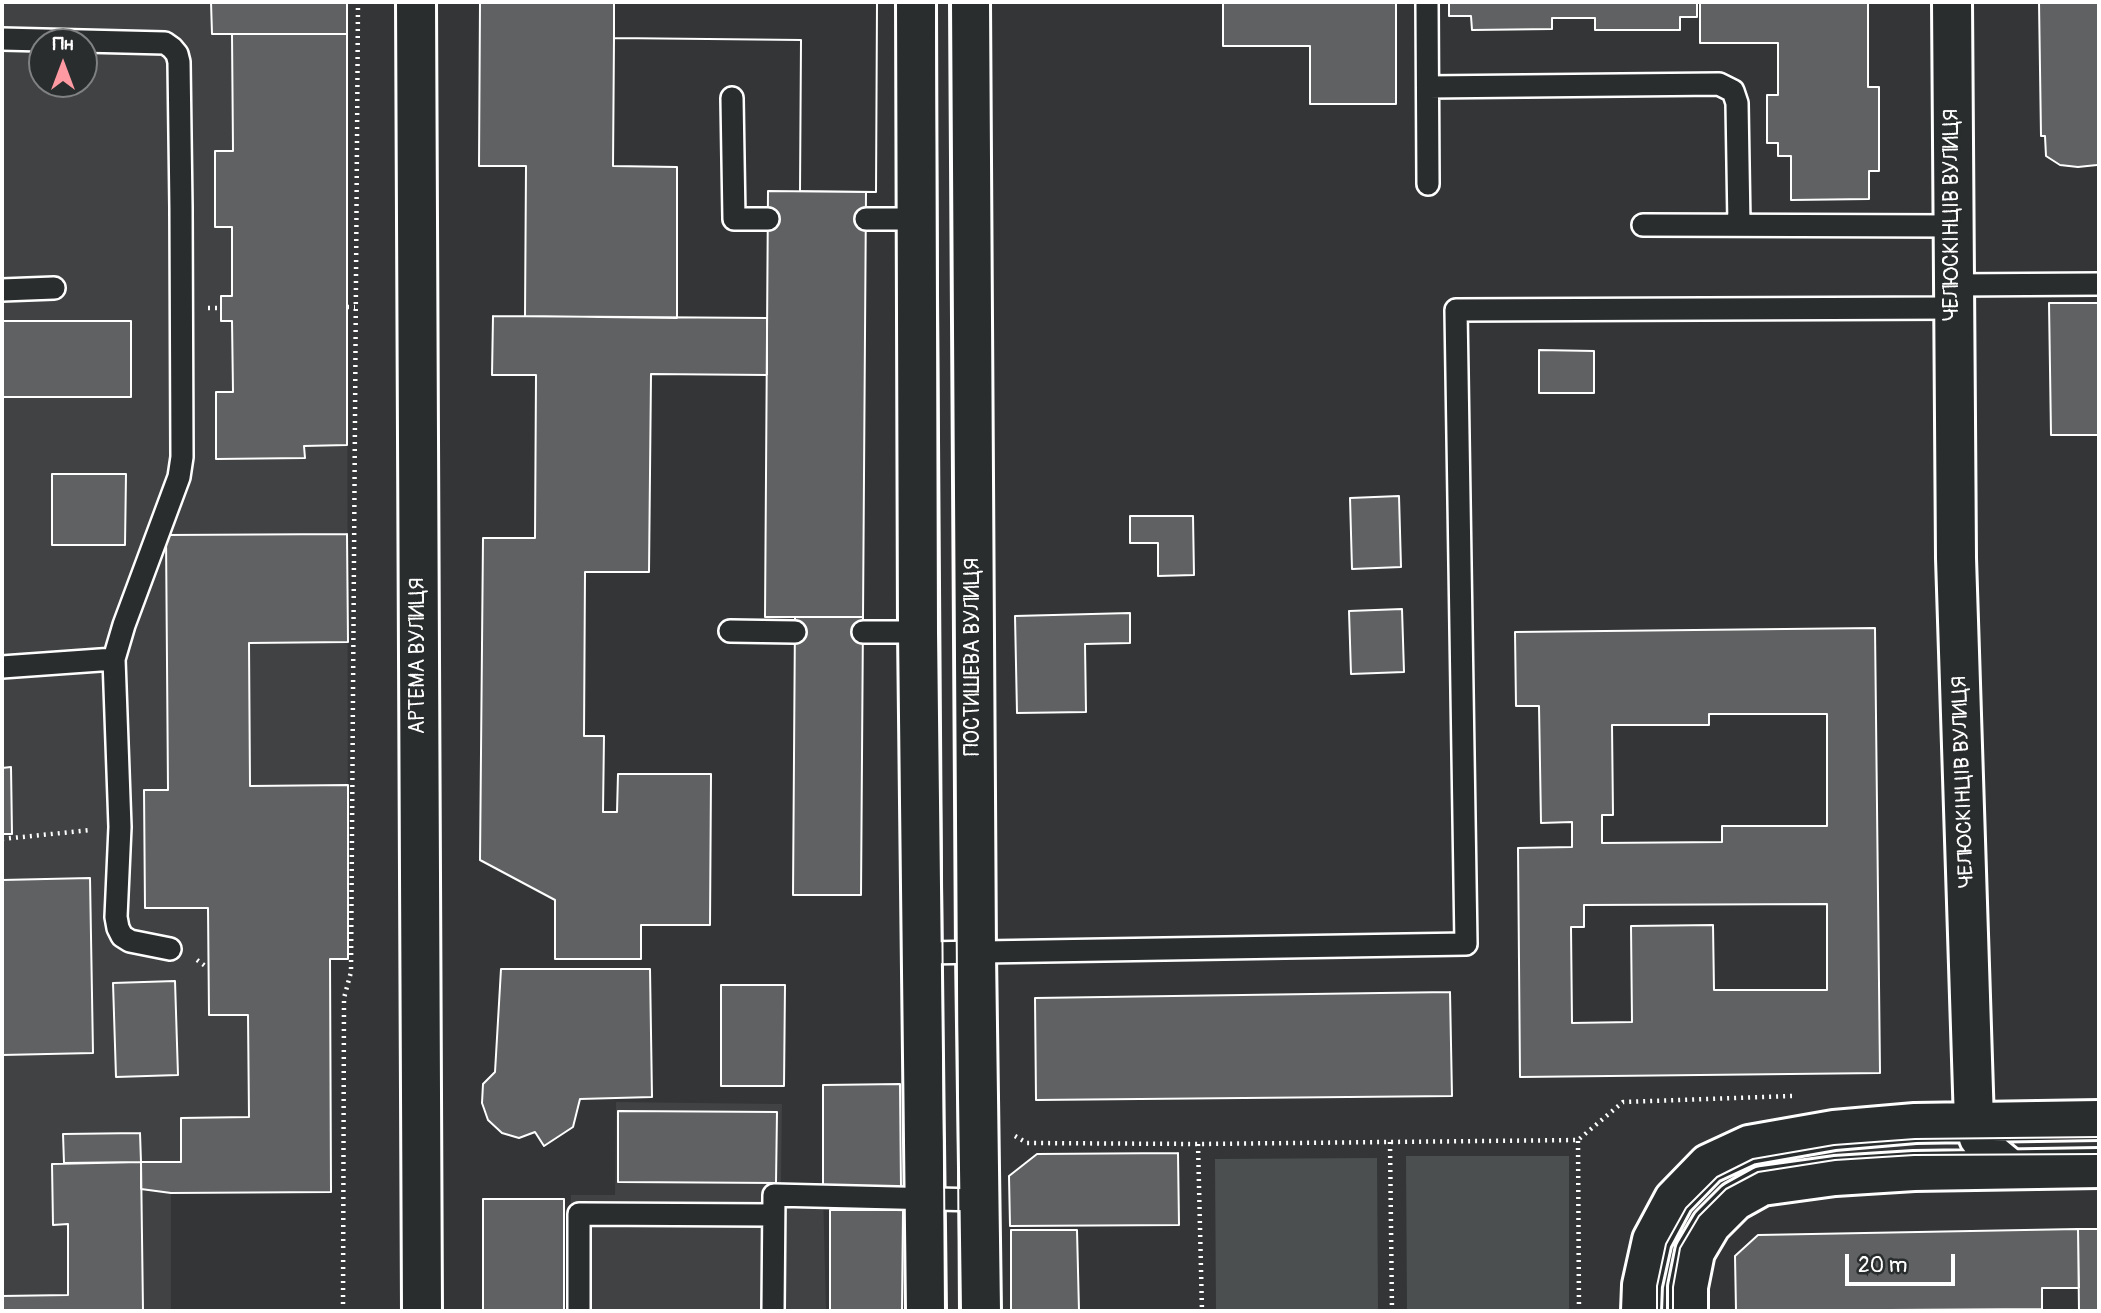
<!DOCTYPE html>
<html>
<head>
<meta charset="utf-8">
<style>
	body { margin:0 }
	#map { position:relative; width:2101px; height:1313px; overflow:hidden; background:#333536; font-family:Pangolin,sans-serif }
	canvas { display:block }
	.frame { position:absolute; inset:0; border:4px solid #fff; pointer-events:none }
	.north { position:absolute; left:28px; top:28px; width:70px; height:70px; box-sizing:border-box; background:#2a2d2e; border:2px solid #7f8182; border-radius:50%; rotate:0deg; font-size:19px; font-weight:700; line-height:28px; text-align:center; color:#fff }
	.north::after { content:''; display:block; margin:auto; width:24px; height:32px; background:#ff9aa2; clip-path:polygon(50% 0,100% 100%,50% 72%,0 100%) }
	.scale { position:absolute; left:1845px; top:1254px; width:110px; height:32px; box-sizing:border-box; border:4px solid #fff; border-top:0; padding-left:9px; font-size:21px; line-height:24px; white-space:nowrap; color:#fff; -webkit-text-stroke:5px #2a2d2e; paint-order:stroke }
</style>
</head>
<body>
<div id="map">
<canvas width="2101" height="1313"></canvas>
<div class="frame"></div>
<div class="north">Пн</div>
<div class="scale">20 m</div>
</div>
<script>
const g = document.querySelector('canvas').getContext('2d');
g.lineJoin = 'round';
function paint(path, color) { g.fillStyle = color; g.fill(path, 'evenodd'); }
const toPath = rows => new Path2D(rows.map(r => 'M' + r).join(''));
function trace(path, color, width, dash) { g.strokeStyle = color; g.lineWidth = width; g.lineCap = dash ? 'butt' : 'round'; g.setLineDash(dash || []); g.stroke(path); }
function label(font, color, halo, rows, align = 'center') {
  g.font = font + ' Pangolin,sans-serif'; g.lineWidth = 5; g.setLineDash([]); g.textBaseline = 'middle'; g.strokeStyle = halo; g.fillStyle = color; for (const [text, x, y, turn = 0] of rows) {
    g.save(); g.translate(x, y); g.rotate((+turn || 0) * Math.PI / 180); g.textAlign = isNaN(turn) ? turn : align; if (halo) g.strokeText(text, 0, 0); g.fillText(text, 0, 0); g.restore();
  }
}
paint(toPath([
	[2,2,211,2,212,34,347,34,348,959,330,960,331,1192,171,1193,171,1311,2,1311],
	[42,42,84,42,84,84,42,84],
	[616,1102,782,1104,781,1183,823,1188,826,1311,570,1311,571,1195,615,1195]
]), '#404243');
paint(toPath([
	[1406,1156,1569,1156,1569,1311,1407,1311],
	[1377,1158,1378,1311,1216,1311,1215,1159]
]), '#4c4f50');
const building = toPath([
	[211,2,347,2,347,34,212,34,211,2],
	[480,2,877,2,876,192,800,191,801,40,614,38,613,166,677,167,677,318,525,316,526,166,479,166,480,2],
	[614,2,877,2,876,192,800,191,801,40,614,38,614,2],
	[1223,2,1396,2,1396,104,1310,104,1310,46,1223,46,1223,2],
	[1449,2,1697,2,1697,17,1680,17,1680,30,1595,30,1595,18,1552,18,1552,29,1472,30,1471,16,1449,16,1449,2],
	[1700,2,1868,2,1868,87,1879,87,1879,171,1869,171,1869,199,1791,200,1791,156,1778,156,1778,143,1767,143,1767,95,1778,95,1778,43,1700,43,1700,2],
	[2039,2,2099,2,2099,164,2097,165,2078,167,2060,165,2046,156,2045,136,2041,136,2039,2],
	[232,34,347,34,347,445,304,446,305,458,216,459,216,392,233,392,232,321,221,321,221,296,232,296,232,227,215,227,215,151,233,151,232,34],
	[768,191,866,192,863,617,765,617,768,191],
	[2049,303,2099,303,2099,435,2051,435,2049,303],
	[493,316,767,318,767,375,651,374,649,572,585,572,584,736,604,736,603,812,617,812,618,774,711,774,710,925,641,925,641,959,555,959,555,900,480,860,483,538,535,538,536,375,492,375,493,316],
	[2,321,131,321,131,397,2,397,2,321],
	[1539,350,1594,351,1594,393,1539,393,1539,350],
	[52,474,126,474,125,545,52,545,52,474],
	[1399,496,1401,567,1352,569,1350,498,1399,496],
	[1130,516,1193,516,1194,575,1158,576,1158,543,1130,543,1130,516],
	[347,534,348,642,249,643,250,786,348,785,348,959,330,959,331,1192,171,1193,141,1189,141,1162,181,1162,181,1118,249,1117,248,1015,209,1015,208,908,145,908,144,790,168,790,166,535,347,534],
	[1402,609,1404,672,1351,674,1349,611,1402,609],
	[1130,613,1130,643,1085,644,1086,712,1017,713,1015,616,1130,613],
	[795,617,863,617,861,895,793,895,795,617],
	[1875,628,1880,1073,1520,1077,1518,848,1572,847,1572,822,1541,823,1539,706,1516,706,1515,632,1875,628],
	[1709,714,1827,714,1827,826,1722,826,1722,842,1602,843,1602,815,1613,815,1612,725,1709,725,1709,714],
	[1827,904,1827,990,1714,990,1713,925,1631,926,1632,1022,1572,1023,1571,927,1584,927,1584,905,1827,904],
	[11,767,12,834,2,834,2,768,11,767],
	[90,878,93,1053,2,1055,2,880,90,878],
	[501,969,650,969,652,1097,580,1099,573,1127,544,1146,535,1132,519,1138,502,1133,488,1120,482,1103,483,1084,495,1072,501,969],
	[175,981,178,1075,116,1077,113,983,175,981],
	[721,985,785,985,784,1086,721,1086,721,985],
	[1450,992,1452,1096,1036,1100,1035,998,1450,992],
	[900,1084,901,1187,823,1188,823,1085,900,1084],
	[618,1111,777,1112,776,1183,618,1182,618,1111],
	[140,1133,141,1162,64,1163,63,1134,140,1133],
	[1178,1153,1179,1225,1010,1226,1009,1176,1037,1154,1178,1153],
	[141,1162,143,1311,2,1311,2,1296,68,1295,68,1224,53,1225,52,1164,141,1162],
	[483,1199,564,1199,564,1311,483,1311,483,1199],
	[830,1210,903,1210,902,1311,830,1311,830,1210],
	[2078,1229,2079,1288,2042,1288,2042,1309,1736,1311,1735,1256,1758,1235,2078,1229],
	[2078,1229,2099,1229,2099,1311,2079,1311,2078,1229],
	[1011,1230,1077,1230,1079,1311,1011,1311,1011,1230]
]);
paint(building, '#5f6162');
trace(building, '#fff', 2);
const lane = toPath([
	[1427,2,1428,184],
	[2,39,165,43,172,48,177,54,179,62,181,208,182,457,179,477,124,625,114,659,2,667],
	[1428,87,1719,84,1733,91,1737,103,1739,225],
	[732,98,734,219,768,219],
	[866,219,916,219],
	[1643,225,1954,226],
	[1954,285,2099,284],
	[2,290,54,288],
	[730,631,795,632],
	[863,632,918,632],
	[114,659,120,827,116,917,118,928,122,936,130,941,170,949],
	[923,953,1466,944,1456,310,1954,308],
	[579,1311,579,1214,773,1215],
	[773,1311,774,1195,978,1200]
]);
const secondary = toPath([
	[916,2,918,632,926,1311],
	[970,2,976,954,981,1311],
	[1952,2,1956,558,1974,1122,1979,1138,1993,1155,2010,1169],
	[1641,1311,1642,1285,1652,1240,1674,1199,1708,1164,1749,1145,1834,1130,1915,1123,2099,1120],
	[1688,1311,1688,1287,1695,1252,1711,1225,1735,1201,1762,1186,1835,1176,1914,1171,2099,1168]
]);
const primary = toPath([
	[416,2,422,1311]
]);
trace(lane, '#fff', 26);
trace(secondary, '#fff', 44);
trace(primary, '#fff', 44);
trace(toPath([
	[347,307,355,307],
	[208,308,221,308],
	[2,839,91,830],
	[197,960,208,968],
	[1015,1136,1027,1143,1198,1144,1578,1140,1623,1102,1792,1096],
	[1578,1141,1579,1311],
	[1390,1142,1392,1311],
	[1198,1144,1202,1311],
	[343,1311,344,998,351,972,358,2]
]), '#fff', 4.5, [2, 5]);
trace(lane, '#2a2d2e', 21);
trace(secondary, '#2a2d2e', 38);
trace(primary, '#2a2d2e', 38);
trace(toPath([
	[936,2,945,1311],
	[951,2,959,1311],
	[1657,1311,1657,1286,1666,1244,1686,1208,1717,1177,1753,1159,1834,1145,1915,1139,2099,1137],
	[1673,1311,1673,1287,1680,1248,1699,1216,1726,1189,1758,1172,1835,1160,1914,1155,2099,1154]
]), '#fff', 2);
label('21px', '#fff', '#2a2d2e', [
	["ЧЕЛЮСКІНЦІВ ВУЛИЦЯ",1953,215,-90],
	["АРТЕМА ВУЛИЦЯ",419,656,-90],
	["ПОСТИШЕВА ВУЛИЦЯ",974,657,-90],
	["ЧЕЛЮСКІНЦІВ ВУЛИЦЯ",1964,782,-92]
]);
</script>
</body>
</html>
